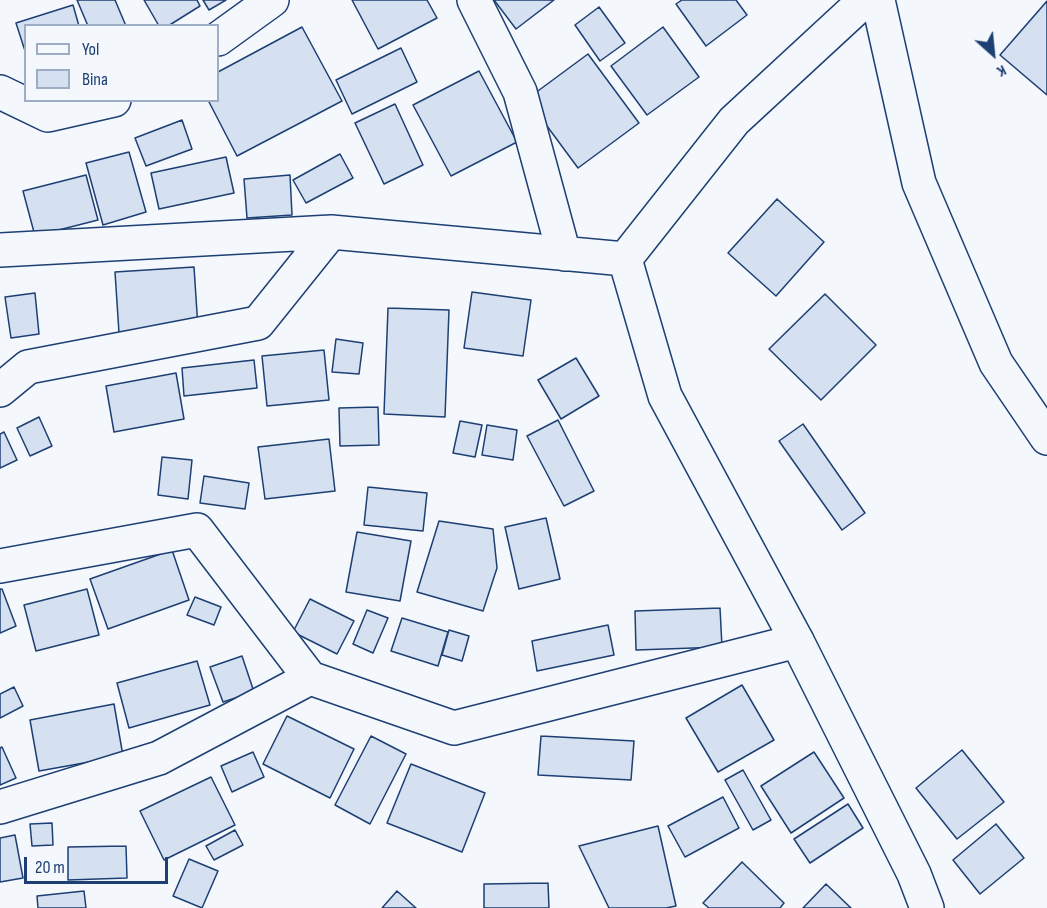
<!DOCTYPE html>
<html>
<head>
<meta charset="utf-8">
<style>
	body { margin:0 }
	#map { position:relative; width:1047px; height:908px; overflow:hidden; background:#f4f7fb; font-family:"Sofia Sans Condensed",sans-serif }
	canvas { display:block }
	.legend { position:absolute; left:24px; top:24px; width:195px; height:78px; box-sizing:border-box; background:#f4f7fb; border:2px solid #9eadc5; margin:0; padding:8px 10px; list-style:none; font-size:18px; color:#1d3f73 }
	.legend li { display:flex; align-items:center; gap:12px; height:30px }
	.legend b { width:30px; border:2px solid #9eadc5 }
	.north { position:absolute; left:963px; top:24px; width:60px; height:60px; -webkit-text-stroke:4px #f4f7fb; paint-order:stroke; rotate:153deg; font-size:16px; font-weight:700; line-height:24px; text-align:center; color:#1d3f73 }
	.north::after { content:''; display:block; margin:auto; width:21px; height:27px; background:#1d3f73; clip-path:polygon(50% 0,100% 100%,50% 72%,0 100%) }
	.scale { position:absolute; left:24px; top:857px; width:144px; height:27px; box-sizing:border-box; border:3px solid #1d3f73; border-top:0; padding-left:8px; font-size:18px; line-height:21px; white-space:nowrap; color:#1d3f73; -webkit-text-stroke:4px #f4f7fb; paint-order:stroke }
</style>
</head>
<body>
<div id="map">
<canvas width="1047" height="908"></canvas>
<ul class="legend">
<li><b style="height:8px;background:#f4f7fb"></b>Yol</li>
<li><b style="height:16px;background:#d5e0f0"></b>Bina</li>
</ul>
<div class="north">K</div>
<div class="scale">20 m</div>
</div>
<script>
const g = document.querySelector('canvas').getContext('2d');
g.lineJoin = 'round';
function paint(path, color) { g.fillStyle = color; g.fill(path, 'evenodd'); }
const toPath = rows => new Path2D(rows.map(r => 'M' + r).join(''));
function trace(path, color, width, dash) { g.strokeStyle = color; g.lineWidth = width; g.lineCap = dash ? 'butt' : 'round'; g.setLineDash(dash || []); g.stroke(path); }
const building = toPath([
	[77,0,115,0,126,26,88,26,77,0],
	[144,0,197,0,200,6,168,26,159,26,144,0],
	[203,0,226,0,209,10,203,0],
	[352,0,427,0,437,18,378,49,352,0],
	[494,0,554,0,516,29,494,0],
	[682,0,736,0,747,15,706,46,676,4,682,0],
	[1047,1,1047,95,1000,55,1047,1],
	[73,5,79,26,26,26,26,54,16,23,73,5],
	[599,7,625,43,600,61,575,25,599,7],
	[302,27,342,101,237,156,208,100,218,100,218,72,302,27],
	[663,27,699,77,647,115,611,66,663,27],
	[401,48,417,82,352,114,336,80,401,48],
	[588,54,639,123,578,168,527,99,588,54],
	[479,71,517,142,451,176,413,105,479,71],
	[395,104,423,165,384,184,355,123,395,104],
	[182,120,192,149,146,166,135,138,182,120],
	[129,152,146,212,103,225,86,163,129,152],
	[340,154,353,178,306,203,293,180,340,154],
	[226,157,234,193,159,209,151,173,226,157],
	[86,175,98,220,35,236,23,191,86,175],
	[290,175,292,215,247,218,244,179,290,175],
	[777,199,824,242,776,296,728,253,777,199],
	[194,267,198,328,119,333,115,272,194,267],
	[472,292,531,300,523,356,464,348,472,292],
	[35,293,39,334,11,338,5,297,35,293],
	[825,294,876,345,821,400,769,349,825,294],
	[388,308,449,310,445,417,384,414,388,308],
	[336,339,363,343,359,374,332,372,336,339],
	[324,350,329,400,267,406,262,356,324,350],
	[576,358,599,396,561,419,538,380,576,358],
	[254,360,257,388,184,396,182,368,254,360],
	[176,373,184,419,114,432,106,386,176,373],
	[378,407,379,445,340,446,339,408,378,407],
	[39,417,52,446,30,456,17,428,39,417],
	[558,420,594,491,564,506,527,436,558,420],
	[460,421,482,425,475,457,453,453,460,421],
	[803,424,865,513,842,530,779,441,803,424],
	[487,425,517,430,513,460,482,455,487,425],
	[4,432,17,460,0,468,0,434,4,432],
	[329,439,335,491,265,499,258,447,329,439],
	[162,457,192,460,188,499,158,495,162,457],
	[204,476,249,483,245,509,200,503,204,476],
	[368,487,427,493,423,531,364,525,368,487],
	[546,518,560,579,519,589,505,527,546,518],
	[439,521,493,529,497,568,483,611,417,592,439,521],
	[357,532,411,541,400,601,346,592,357,532],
	[172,550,189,600,108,629,90,579,172,550],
	[0,589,2,589,16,626,0,633,0,589],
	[87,589,99,635,36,651,24,605,87,589],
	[195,597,221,607,214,625,187,615,195,597],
	[310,599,354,621,337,654,293,632,310,599],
	[720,608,722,647,636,650,635,611,720,608],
	[367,610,388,618,373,653,353,644,367,610],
	[402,618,448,632,438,666,391,651,402,618],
	[608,625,614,655,537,671,532,641,608,625],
	[449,630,469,636,462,661,442,655,449,630],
	[242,656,254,692,223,702,210,667,242,656],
	[197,661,210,705,129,728,117,683,197,661],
	[742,685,774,740,718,772,686,718,742,685],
	[14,687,23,706,0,718,0,694,14,687],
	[114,704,123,756,39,771,30,720,114,704],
	[287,716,354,749,330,798,263,764,287,716],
	[371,736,406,754,370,824,335,805,371,736],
	[541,736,634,741,631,780,538,775,541,736],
	[2,747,16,778,0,785,0,748,2,747],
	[962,750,1004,802,957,839,916,788,962,750],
	[253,752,264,777,232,792,221,766,253,752],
	[814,752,844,798,791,833,761,786,814,752],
	[411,764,485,793,462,852,387,823,411,764],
	[743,770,771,820,753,830,725,780,743,770],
	[211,777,235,825,164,860,140,811,211,777],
	[723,797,739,828,685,857,668,826,723,797],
	[848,804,863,828,810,863,794,839,848,804],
	[52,823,53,845,32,846,30,824,52,823],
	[996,824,1024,858,980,894,953,860,996,824],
	[658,826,676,906,666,908,609,908,579,846,658,826],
	[235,830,243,845,214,860,206,846,235,830],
	[15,835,23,878,0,882,0,838,15,835],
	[126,846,127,878,68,880,68,847,126,846],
	[189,859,218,871,202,908,173,896,189,859],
	[742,862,784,903,780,908,709,908,703,903,742,862],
	[548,883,549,908,484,908,484,884,548,883],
	[826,884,851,908,803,908,826,884],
	[84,891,86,908,38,908,37,896,84,891],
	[397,891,416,908,382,908,397,891]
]);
paint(building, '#d5e0f0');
trace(building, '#1d3f73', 1.5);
const minor = toPath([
	[474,0,520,92,564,254],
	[878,0,919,183,996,363,1047,438],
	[218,39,272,0],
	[0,92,48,115,114,100],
	[0,250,331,232,625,259],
	[0,390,28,367,258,323,331,232],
	[0,566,197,530,310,678],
	[0,807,159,758,310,678,454,728,797,641]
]);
const tertiary = toPath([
	[865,0,734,121,625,259,665,396,797,641,914,874,927,908]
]);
trace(minor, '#1d3f73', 36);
trace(tertiary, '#1d3f73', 36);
trace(minor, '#f4f7fb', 33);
trace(tertiary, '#f4f7fb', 33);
</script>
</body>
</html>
